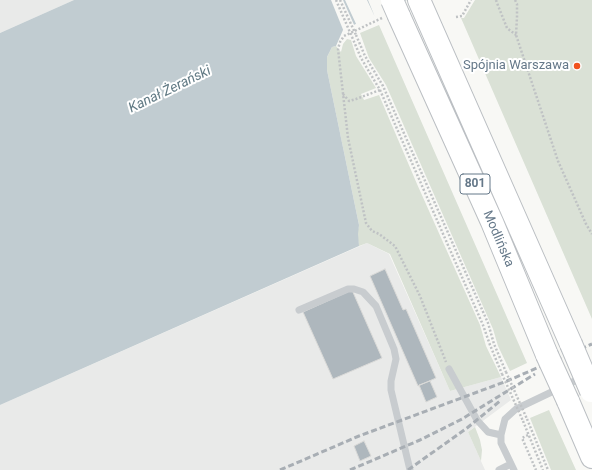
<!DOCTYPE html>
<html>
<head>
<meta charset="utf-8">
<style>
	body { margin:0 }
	canvas { display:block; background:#f8f8f5 }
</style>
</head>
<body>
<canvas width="592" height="470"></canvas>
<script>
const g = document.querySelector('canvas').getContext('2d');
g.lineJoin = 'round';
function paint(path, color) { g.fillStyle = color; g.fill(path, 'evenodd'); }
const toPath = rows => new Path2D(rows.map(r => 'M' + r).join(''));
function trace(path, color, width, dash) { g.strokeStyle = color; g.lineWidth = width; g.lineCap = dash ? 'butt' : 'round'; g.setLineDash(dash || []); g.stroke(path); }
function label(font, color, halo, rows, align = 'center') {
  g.font = font + ' Roboto,sans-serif'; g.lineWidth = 4; g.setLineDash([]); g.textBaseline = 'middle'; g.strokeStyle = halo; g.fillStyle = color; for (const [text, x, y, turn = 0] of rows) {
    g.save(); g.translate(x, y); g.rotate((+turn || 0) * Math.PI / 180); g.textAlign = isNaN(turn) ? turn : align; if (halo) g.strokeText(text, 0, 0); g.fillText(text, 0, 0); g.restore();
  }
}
paint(toPath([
	[0,0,74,0,0,33],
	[367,243,389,254,450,391,501,377,511,400,468,432,485,470,0,470,0,405]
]), '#e9eae9');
paint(toPath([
	[475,0,592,0,592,319,461,18,464,18],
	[379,25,527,363,510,371,498,346,493,329,386,85,369,58,360,33],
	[347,39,351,40,356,56,376,88,361,94,364,100,379,95,417,184,480,325,486,346,501,377,450,391,390,254,367,243,359,246,357,234,359,225,327,70,327,57,332,47,336,46,341,52,343,44],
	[549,410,576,470,551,470,530,418],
	[475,427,480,440,482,450,481,461,468,432]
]), '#dae1d6');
paint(toPath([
	[74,0,407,0,343,30,336,46,332,47,327,57,327,70,359,225,358,234,359,246,0,405,0,33]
]), '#c1ccd1');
paint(toPath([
	[331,0,343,0,355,27,344,32],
	[345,0,367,0,375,17,357,26],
	[368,0,404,0,405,3,375,17]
]), '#f8f8f5');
const building = toPath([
	[385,269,403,310,406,309,436,378,418,386,370,276,385,269],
	[352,290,382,358,333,379,303,312,352,290],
	[430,381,437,397,426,402,419,385,430,381],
	[364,441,371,456,360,461,354,446,364,441]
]);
paint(building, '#aeb7bd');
trace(building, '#dadad8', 1);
const primary = toPath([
	[419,0,571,344],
	[399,16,492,222,547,355],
	[568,401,592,457]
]);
trace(primary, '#bbbfc3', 24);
trace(toPath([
	[496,0,497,3,507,28,516,35],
	[515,0,517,4,517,17,516,35,558,161,586,224,592,234],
	[456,17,462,16,471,0],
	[382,18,344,36,340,42,338,49,348,138,366,223,372,231,379,234,395,246,420,296,446,362],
	[356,35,365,56,383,86,488,323,494,344,506,372],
	[352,37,361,58,380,90,483,325,490,345,502,374],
	[343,94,349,101,356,99,380,90],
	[527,419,548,470],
	[523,421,543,470],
	[528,435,522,438,536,470]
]), '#bfc2c4', 2.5, [2, 2]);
trace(toPath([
	[299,310,348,289,354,289,363,292,376,306,394,349,396,359,391,381,391,390,410,470],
	[449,369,477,420,488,432,501,435],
	[499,470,511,464],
	[514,470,501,443,501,435,505,419,516,409,583,377]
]), '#c8cccf', 7);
trace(primary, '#fff', 22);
trace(toPath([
	[280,470,359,436,507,381,592,344],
	[350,470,420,440,462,419,535,374],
	[408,470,467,428,500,401]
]), '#a8aeb4', 3, [6, 3]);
const primaryBridge = toPath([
	[392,0,399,16],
	[571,344,591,391],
	[547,355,568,401]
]);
trace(primaryBridge, '#bbbfc3', 24, []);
trace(toPath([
	[336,0,352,37],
	[340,0,356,35],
	[506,372,527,419],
	[502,374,523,421]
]), '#bfc2c4', 2.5, [2, 2]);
trace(primaryBridge, '#fff', 22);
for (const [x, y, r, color] of [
	[577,66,4,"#f1521d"]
]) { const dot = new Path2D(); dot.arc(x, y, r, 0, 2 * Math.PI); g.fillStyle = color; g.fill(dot); trace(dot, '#fff', 1.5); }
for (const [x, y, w] of [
	[475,184,30]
]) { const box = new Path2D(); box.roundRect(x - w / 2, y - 10, w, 20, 3); g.fillStyle = '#fff'; g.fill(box); trace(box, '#657889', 1); }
label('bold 12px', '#657889', null, [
	["801",475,184]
]);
label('13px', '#657889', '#fff', [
	["Spójnia Warszawa",569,66]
], 'right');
label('13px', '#657889', '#fff', [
	["Modlińska",498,239,67]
]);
label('italic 14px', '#617a84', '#fff', [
	["Kanał Żerański",170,90,-26]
]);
</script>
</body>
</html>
